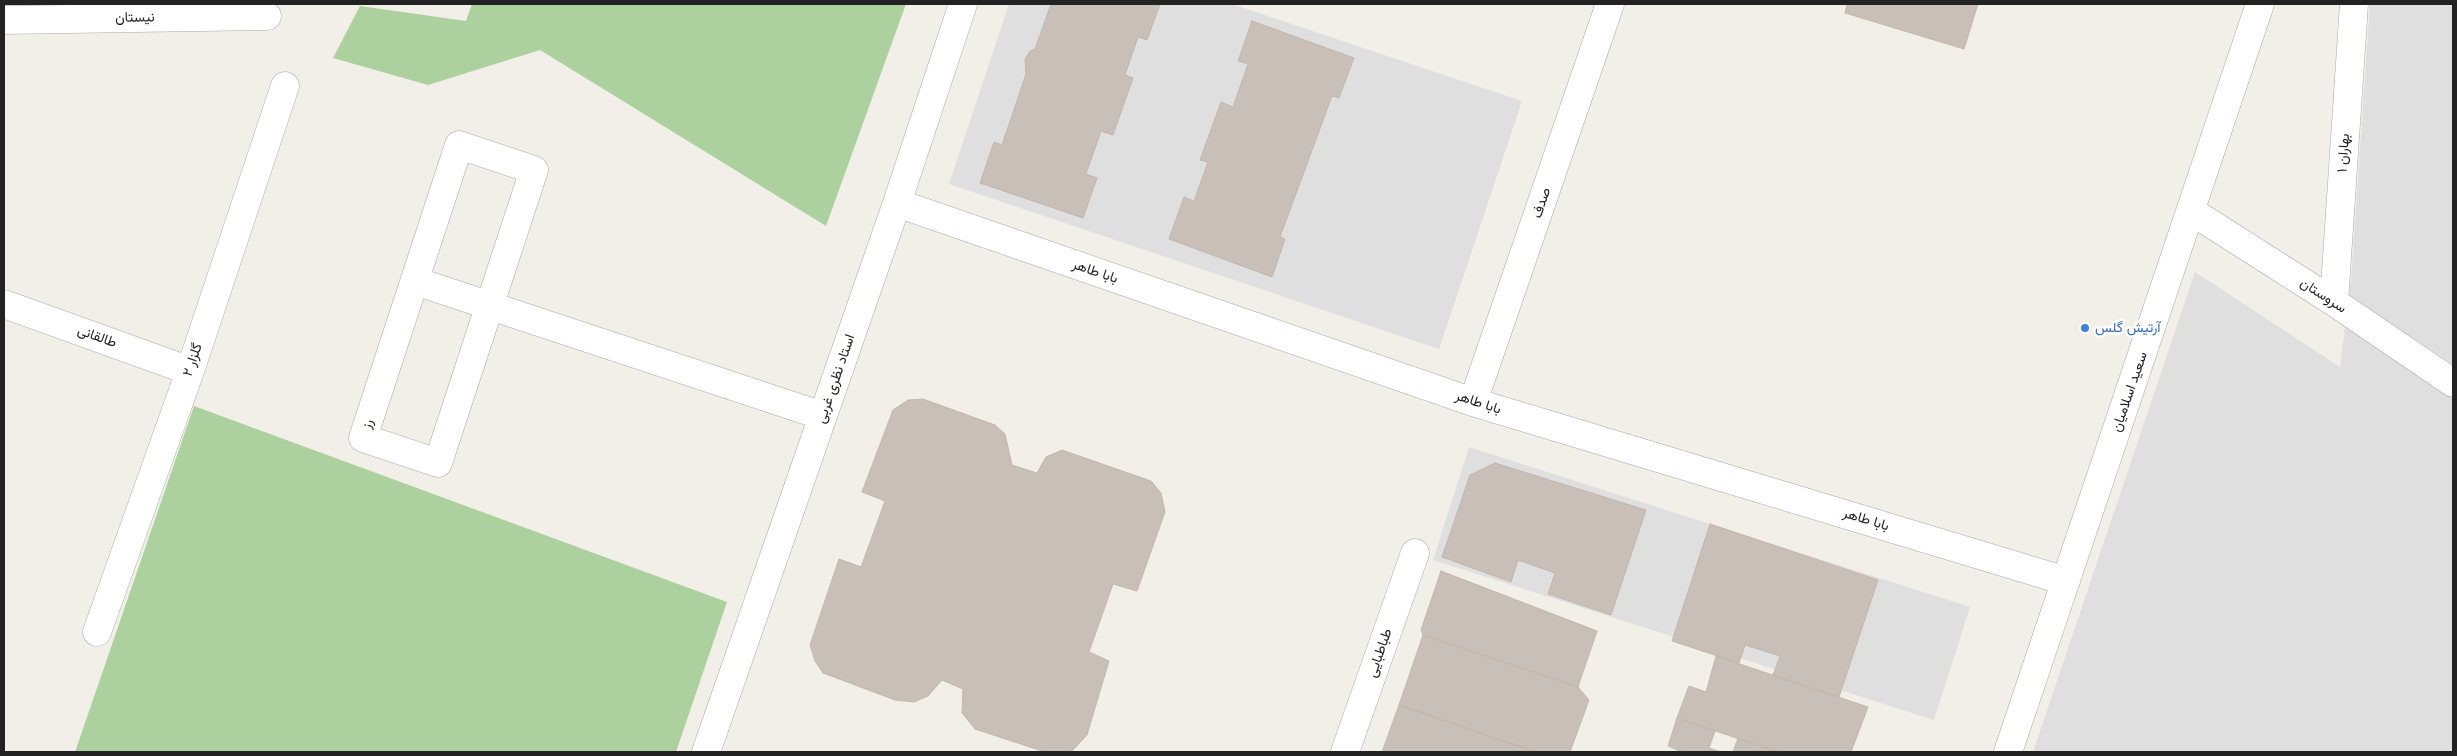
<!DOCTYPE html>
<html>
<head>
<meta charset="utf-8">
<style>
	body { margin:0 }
	#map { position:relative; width:2457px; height:756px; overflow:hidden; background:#f2efe9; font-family:"DM Sans",sans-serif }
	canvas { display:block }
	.frame { position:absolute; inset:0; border:5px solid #222; pointer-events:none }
</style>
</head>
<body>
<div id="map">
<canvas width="2457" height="756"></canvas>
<div class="frame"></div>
</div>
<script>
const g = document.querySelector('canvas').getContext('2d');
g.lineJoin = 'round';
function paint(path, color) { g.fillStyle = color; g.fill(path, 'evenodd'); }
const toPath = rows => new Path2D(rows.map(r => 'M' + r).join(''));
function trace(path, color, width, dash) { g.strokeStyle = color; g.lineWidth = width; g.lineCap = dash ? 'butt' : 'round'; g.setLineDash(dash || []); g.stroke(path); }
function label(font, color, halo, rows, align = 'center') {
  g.font = font + ' "DM Sans",Vazirmatn,sans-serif'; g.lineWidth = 5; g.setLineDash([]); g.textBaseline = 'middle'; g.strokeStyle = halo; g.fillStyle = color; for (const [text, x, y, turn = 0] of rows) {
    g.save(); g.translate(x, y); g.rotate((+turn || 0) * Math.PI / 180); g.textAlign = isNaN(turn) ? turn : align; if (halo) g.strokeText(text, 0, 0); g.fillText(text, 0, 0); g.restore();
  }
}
paint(toPath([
	[1009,4,1232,4,1522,101,1439,349,949,184],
	[2370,4,2453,4,2453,752,2033,752,2195,272,2340,367,2351,280],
	[1469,447,1970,607,1934,720,1433,560]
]), '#e0dfdf');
paint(toPath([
	[472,4,906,4,826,226,540,50,428,85,333,58,360,6,466,21],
	[194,406,727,602,676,752,75,752]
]), '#add19e');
const building = toPath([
	[1051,4,1160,4,1147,40,1138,37,1125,75,1133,78,1113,135,1101,131,1086,174,1097,178,1083,218,980,183,994,142,1002,145,1026,74,1025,59,1030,51,1035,49,1051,4],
	[1847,4,1978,4,1964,49,1845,13,1847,4],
	[1252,21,1354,58,1339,98,1332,96,1280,237,1285,239,1272,277,1169,239,1184,197,1194,201,1208,162,1200,160,1221,102,1233,107,1248,64,1238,61,1252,21],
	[923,399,995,425,1005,434,1012,465,1037,473,1046,457,1062,450,1151,481,1161,493,1165,512,1137,591,1113,584,1089,652,1109,661,1087,735,1071,752,1045,752,975,729,962,713,963,689,942,680,928,696,914,702,895,700,823,673,815,661,810,645,839,559,861,567,885,501,862,492,893,410,908,400,923,399],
	[1495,463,1646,510,1611,615,1548,594,1555,573,1518,560,1511,582,1442,557,1470,475,1495,463],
	[1710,524,1878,580,1839,697,1773,675,1780,656,1745,645,1739,663,1672,641,1710,524],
	[1441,571,1597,631,1578,687,1423,635,1421,630,1441,571],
	[1423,635,1578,687,1589,700,1570,752,1536,752,1399,705,1423,635],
	[1716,656,1868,707,1851,752,1778,752,1677,718,1689,686,1706,692,1716,656],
	[1399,705,1536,752,1382,752,1399,705],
	[1677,718,1715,731,1709,748,1721,752,1682,752,1668,746,1677,718],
	[1738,738,1778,752,1733,752,1738,738]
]);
paint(building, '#c7bfb8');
trace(building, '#c4b6ab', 1);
const minor = toPath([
	[4,20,267,16],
	[459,145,534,170,438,463,363,438,459,145],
	[897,203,1473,402,2066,581],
	[2191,211,2334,302,2453,383],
	[415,281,823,416],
	[2334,302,2354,4],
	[4,304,190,371],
	[1473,402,1610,4],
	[97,632,190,371,285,86],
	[706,752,897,203,963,4],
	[1345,752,1415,553],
	[2008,752,2260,4]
]);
trace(minor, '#a9a9a9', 29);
trace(minor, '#fff', 28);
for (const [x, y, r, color] of [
	[2085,328,5,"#3f7fe0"]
]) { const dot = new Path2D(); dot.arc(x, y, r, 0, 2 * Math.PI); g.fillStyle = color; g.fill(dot); trace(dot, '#fff', 2); }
label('14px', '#222', '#fff', [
	["نیستان",135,18,-1],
	["بهاران ۱",2344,153,-86],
	["صدف",1542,203,-71],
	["بابا طاهر",1095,272,19],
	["سروستان",2323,296,33],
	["طالقانی",97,337,20],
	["گلزار ۲",193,360,-71],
	["استاد نظری غربی",836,379,-71],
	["سعید اسلامیان",2130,392,-71],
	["بابا طاهر",1478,403,18],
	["رز",368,424,-72],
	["بابا طاهر",1866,520,17],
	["طباطبایی",1380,653,-71]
]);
label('14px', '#366cbe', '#fff', [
	["آرتیش گلس",2095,328]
], 'left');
</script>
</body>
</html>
